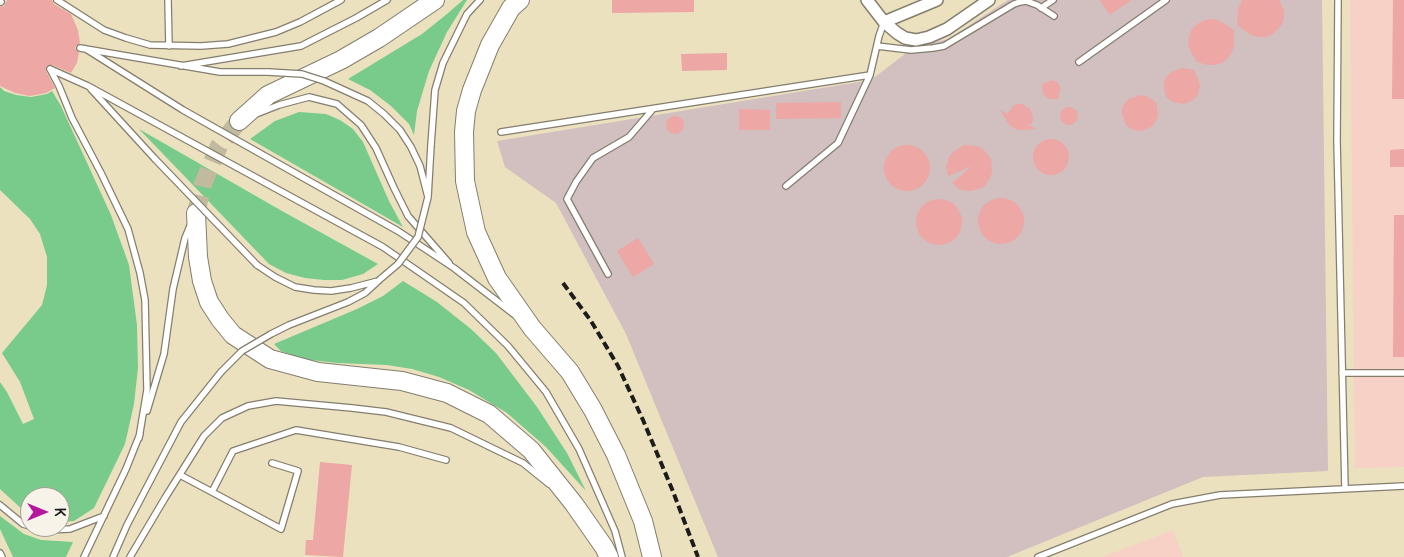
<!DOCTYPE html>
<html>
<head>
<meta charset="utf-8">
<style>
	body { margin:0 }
	#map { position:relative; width:1404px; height:557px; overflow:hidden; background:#ebe1bf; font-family:Pangolin,sans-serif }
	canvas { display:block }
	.north { position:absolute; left:20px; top:487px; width:50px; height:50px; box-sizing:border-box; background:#f7f3e8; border:1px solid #9f9d96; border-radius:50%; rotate:90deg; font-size:14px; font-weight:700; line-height:20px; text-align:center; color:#1c1c1c }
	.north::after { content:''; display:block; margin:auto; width:18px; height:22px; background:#b5179e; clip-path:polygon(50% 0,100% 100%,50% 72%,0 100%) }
</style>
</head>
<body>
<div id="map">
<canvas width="1404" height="557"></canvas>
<div class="north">K</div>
</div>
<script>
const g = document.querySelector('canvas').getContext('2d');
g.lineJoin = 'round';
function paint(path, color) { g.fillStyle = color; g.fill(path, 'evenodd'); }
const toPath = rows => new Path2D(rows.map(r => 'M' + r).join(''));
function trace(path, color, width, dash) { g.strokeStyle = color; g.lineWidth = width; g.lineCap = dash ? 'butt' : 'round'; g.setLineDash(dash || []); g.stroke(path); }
paint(toPath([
	[1350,0,1404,0,1404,467,1355,468],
	[1173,530,1183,557,1102,557]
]), '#f7d1c6');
paint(toPath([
	[1008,0,1322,0,1328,471,1203,477,1007,557,718,557,626,334,556,203,505,167,497,141,871,80,914,47,948,39]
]), '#d2bfbf');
paint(toPath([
	[463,0,467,0,447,32,429,71,417,111,414,135,409,124,391,106,370,90,348,79,422,34,447,14],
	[0,87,4,91,16,95,31,97,47,94,52,91,61,106,111,215,129,265,137,325,138,368,134,404,125,444,94,508,74,521,60,522,60,497,30,497,30,514,24,511,0,489,0,382,7,392,23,424,34,419,20,382,2,353,42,305,47,285,47,257,40,234,30,219,0,190],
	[299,112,326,114,340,120,353,129,363,142,389,201,403,227,250,139,275,121],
	[139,129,282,211,378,264,363,274,342,280,324,280,305,278,286,273,269,264],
	[403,281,437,302,471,329,496,353,537,407,567,453,586,491,546,447,507,413,469,390,439,377,412,369,387,365,337,363,302,359,281,351,274,344,357,309,383,296],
	[0,516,24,534,41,540,73,542,66,557,13,557,0,529]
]), '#79cb8c');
paint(toPath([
	[7,0,52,0,54,4,71,14,78,30,80,43,77,45,75,48,77,51,79,53,77,63,71,73,52,65,47,66,46,71,55,88,46,93,30,96,15,93,0,86,0,7,4,6],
	[612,0,694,0,694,12,612,13],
	[1100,0,1131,0,1110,15],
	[1242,0,1279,0,1284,10,1284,17,1282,24,1277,30,1272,35,1265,37,1258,37,1251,35,1237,25,1238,9],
	[1393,0,1404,0,1404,99,1392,99],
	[1213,19,1220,21,1234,30,1234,45,1232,52,1228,58,1222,63,1215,65,1208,65,1197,62,1191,52,1188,45,1189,37,1192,29,1197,24,1205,20],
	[727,53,727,70,682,71,681,54],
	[1182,68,1194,70,1199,81,1200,87,1197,96,1193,100,1184,104,1173,102,1166,97,1164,87,1164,81,1167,76,1171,72],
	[1053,80,1057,82,1060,86,1060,91,1058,99,1049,99,1043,94,1042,86,1044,83],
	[1140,95,1146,96,1156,102,1158,114,1157,119,1151,127,1142,131,1131,129,1126,125,1122,114,1122,108,1125,103,1129,99],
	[841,102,841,118,776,119,776,103],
	[1017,104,1022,104,1030,109,1033,117,1032,124,1027,124,1037,129,1018,130,1010,126,1000,110,1008,114,1013,106],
	'1060 116a9 9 0 1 1 18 0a9 9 0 1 1-18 0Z',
	[739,109,770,110,770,130,739,130],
	'666 125a9 9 0 1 1 18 0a9 9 0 1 1-18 0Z',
	'1033 157a18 18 0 1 1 36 0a18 18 0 1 1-36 0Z',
	[964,145,977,146,983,149,991,159,992,172,990,178,984,187,975,190,968,191,959,189,952,183,972,166,948,176,946,167,949,157,953,152],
	'884 168a23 23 0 1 1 46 0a23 23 0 1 1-46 0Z',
	[1404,149,1404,167,1390,167,1390,150],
	'978 221a23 23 0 1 1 46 0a23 23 0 1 1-46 0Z',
	'916 222a23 23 0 1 1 46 0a23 23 0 1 1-46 0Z',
	[1394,215,1404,215,1404,357,1393,357],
	[638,238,654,264,633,277,617,251],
	[320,462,352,465,343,557,305,555,306,540,313,540]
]), '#eda7a5');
trace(toPath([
	[196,213,203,184,219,146,239,121]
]), '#c2ba9e', 18, [18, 9]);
const service = toPath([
	[57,0,104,30,126,38,150,45,201,46,228,44,276,32,300,22,341,0],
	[168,0,169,46],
	[1338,0,1337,141,1345,489],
	[0,1,1,2],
	[1041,8,1053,0],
	[877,46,911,50,933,48,944,46,1014,4,1020,2,1026,1,1037,5,1054,16],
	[80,48,220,72,268,72],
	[86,49,183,110,398,231,454,268,515,315],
	[1079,62,1166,0],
	[181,66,301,46,356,18,387,0],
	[50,69,88,86,383,247,464,303,508,346,546,392,579,449,615,531,622,557],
	[50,69,59,86,72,118,101,173,128,229,140,273,145,300,147,390,139,438],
	[91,89,155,159],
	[256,114,279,105,309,97,337,104,361,125,376,148,394,188,408,216,449,263],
	[501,132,870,75],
	[431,145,435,90,443,63,467,14,480,0],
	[786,186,838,143,870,75,879,36,884,22],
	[257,265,275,277,295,287,314,290,331,291,351,288,378,281],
	[608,274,567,199,576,182,593,158,629,137,653,109],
	[271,334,289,325,348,302,365,293,376,283],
	[1342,373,1404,373],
	[147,411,164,354,173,289,185,238,190,226],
	[180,475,212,492,233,451,296,430,399,447,446,460],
	[212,492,281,529,298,471,272,463],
	[0,505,23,524,30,526],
	[34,527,45,530,70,529,104,516],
	[0,553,2,557],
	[84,557,126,469,140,434],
	[113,557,127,525,181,422,221,372],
	[130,557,165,498,204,436,222,418,248,406,276,401,352,408,386,412,451,428,523,463,549,484],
	[1038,557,1172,504,1220,495,1404,486]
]);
const minor = toPath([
	[867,0,884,22,897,33,905,38,916,40,929,37,947,29,989,0],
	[884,22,937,0]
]);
const primary = toPath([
	[520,0,511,8,490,45,472,90,466,111,464,132,465,181,476,232,497,278,532,328,570,372,593,410,616,455,643,521,652,557],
	[239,121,268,95,341,60,379,38,435,0],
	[196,213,198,257,202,281,209,302,220,319,233,335,270,359,318,372,402,381,447,393,489,414,531,450,574,504,604,547,609,557]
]);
trace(service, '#847e6e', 8);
trace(minor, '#847e6e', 14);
trace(primary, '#847e6e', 20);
trace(service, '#fff', 5.5);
trace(minor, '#fff', 11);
trace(primary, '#fff', 18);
trace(toPath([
	[563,283,591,321,618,366,643,420,672,489,698,557]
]), '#1c1c1c', 4, [8, 4]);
const serviceBridge = toPath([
	[268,72,302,74,324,81,368,101,384,114,400,130,411,147,420,166,428,197],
	[155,159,257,265],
	[378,281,398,264,418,237,428,197,431,145],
	[221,372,242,351,271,334]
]);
trace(serviceBridge, '#847e6e', 8, []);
trace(serviceBridge, '#fff', 5.5);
</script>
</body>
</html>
